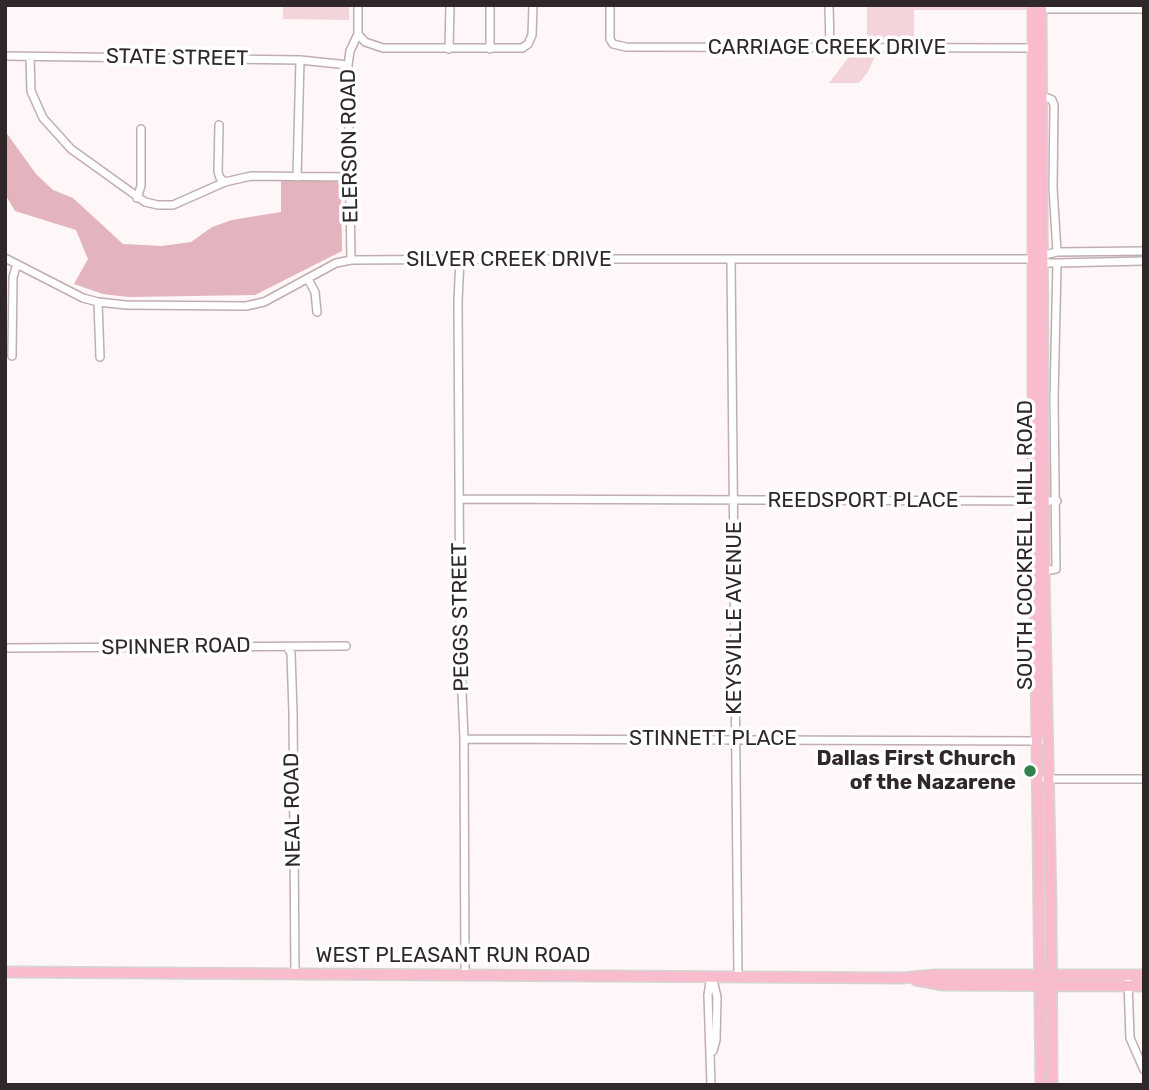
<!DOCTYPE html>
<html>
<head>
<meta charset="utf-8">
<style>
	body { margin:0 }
	#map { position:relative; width:1149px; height:1090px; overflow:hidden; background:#fff6f8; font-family:Rubik,sans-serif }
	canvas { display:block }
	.frame { position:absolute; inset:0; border:7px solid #2f2729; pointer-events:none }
</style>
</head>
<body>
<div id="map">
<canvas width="1149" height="1090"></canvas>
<div class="frame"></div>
</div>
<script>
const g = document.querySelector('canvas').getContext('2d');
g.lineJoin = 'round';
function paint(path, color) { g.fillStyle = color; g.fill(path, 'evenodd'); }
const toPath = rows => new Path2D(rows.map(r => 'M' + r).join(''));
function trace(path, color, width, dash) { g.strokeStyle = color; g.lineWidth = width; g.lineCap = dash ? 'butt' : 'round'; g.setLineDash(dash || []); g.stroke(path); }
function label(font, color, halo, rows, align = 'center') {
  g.font = font + ' Rubik,sans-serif'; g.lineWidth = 7; g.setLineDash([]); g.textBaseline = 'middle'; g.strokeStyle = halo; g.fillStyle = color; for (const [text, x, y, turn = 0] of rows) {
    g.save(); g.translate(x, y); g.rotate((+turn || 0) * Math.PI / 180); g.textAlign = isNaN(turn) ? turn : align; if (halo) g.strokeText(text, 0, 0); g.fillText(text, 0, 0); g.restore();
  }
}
paint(toPath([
	[283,5,349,5,349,20,283,19],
	[867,5,1030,5,1030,10,914,10,914,40,867,40],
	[852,53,876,53,868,72,859,83,829,83]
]), '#f4d4db');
paint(toPath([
	[5,131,36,174,53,190,73,198,123,244,162,246,191,242,212,227,232,220,281,212,281,181,337,181,341,185,342,251,255,295,128,297,103,294,74,284,88,259,76,230,15,211,5,194]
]), '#e3b3be');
const minor = toPath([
	[490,5,490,49],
	[610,5,610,39,613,44,626,47,1037,48],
	[829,5,830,49],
	[1039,9,1144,9],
	[358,34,365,42,383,48,522,48,528,44,532,35,533,5],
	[449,49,450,5],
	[5,56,300,60,348,65],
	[30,57,31,91,43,118,71,149,145,202,158,205,173,205,225,182,251,176,350,177],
	[1038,98,1048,98,1052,100,1054,105,1053,188,1057,252],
	[219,125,218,172,220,178,225,182],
	[297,177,300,60],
	[137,198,141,186,141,129],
	[1040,256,1057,252,1144,251],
	[5,258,83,298,98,302,126,305,246,306,264,302,336,263,351,260,514,259,1033,259,1043,263,1057,263,1144,261],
	[460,259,458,301,460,646,464,739,465,975],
	[351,260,348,65,350,51,358,34,358,5],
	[731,260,738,976],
	[308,279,315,292,317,312],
	[98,302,100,357],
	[12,356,13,277,17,264],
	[460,499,1057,501],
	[1044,571,1056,569,1054,399,1057,263],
	[287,647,291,653,293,712,295,975],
	[5,648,346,646],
	[464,739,1041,741],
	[1045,779,1144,779],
	[711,976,708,995,711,1085],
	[713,980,717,997,716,1040,713,1051],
	[1128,982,1130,1038,1144,1070]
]);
const major = toPath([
	[1033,5,1033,405,1041,1085],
	[1041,5,1044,571,1051,906,1052,1085],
	[5,972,901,978,936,975,1144,975],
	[916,980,943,985,1144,986]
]);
trace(minor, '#c1adb1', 10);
trace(major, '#d5d4d4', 13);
trace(minor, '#fff', 7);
trace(major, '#f8bccd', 10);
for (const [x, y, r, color] of [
	[1030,771,7,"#33804f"]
]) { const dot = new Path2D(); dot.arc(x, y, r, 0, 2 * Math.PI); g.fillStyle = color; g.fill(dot); trace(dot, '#fff', 2.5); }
label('21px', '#2f2729', '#fff', [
	["CARRIAGE CREEK DRIVE",827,48],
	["STATE STREET",177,58,1],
	["ELERSON ROAD",350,146,-91],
	["SILVER CREEK DRIVE",509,260],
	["REEDSPORT PLACE",863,501],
	["SOUTH COCKRELL HILL ROAD",1026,545,-90],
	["PEGGS STREET",461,617,-91],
	["KEYSVILLE AVENUE",735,618,-90],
	["SPINNER ROAD",176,647,-1],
	["STINNETT PLACE",713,739],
	["NEAL ROAD",293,810,-91],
	["WEST PLEASANT RUN ROAD",453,956]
]);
label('bold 21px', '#2f2729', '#fff', [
	["Dallas First Church",1016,759],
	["of the Nazarene",1016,783]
], 'right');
</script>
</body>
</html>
